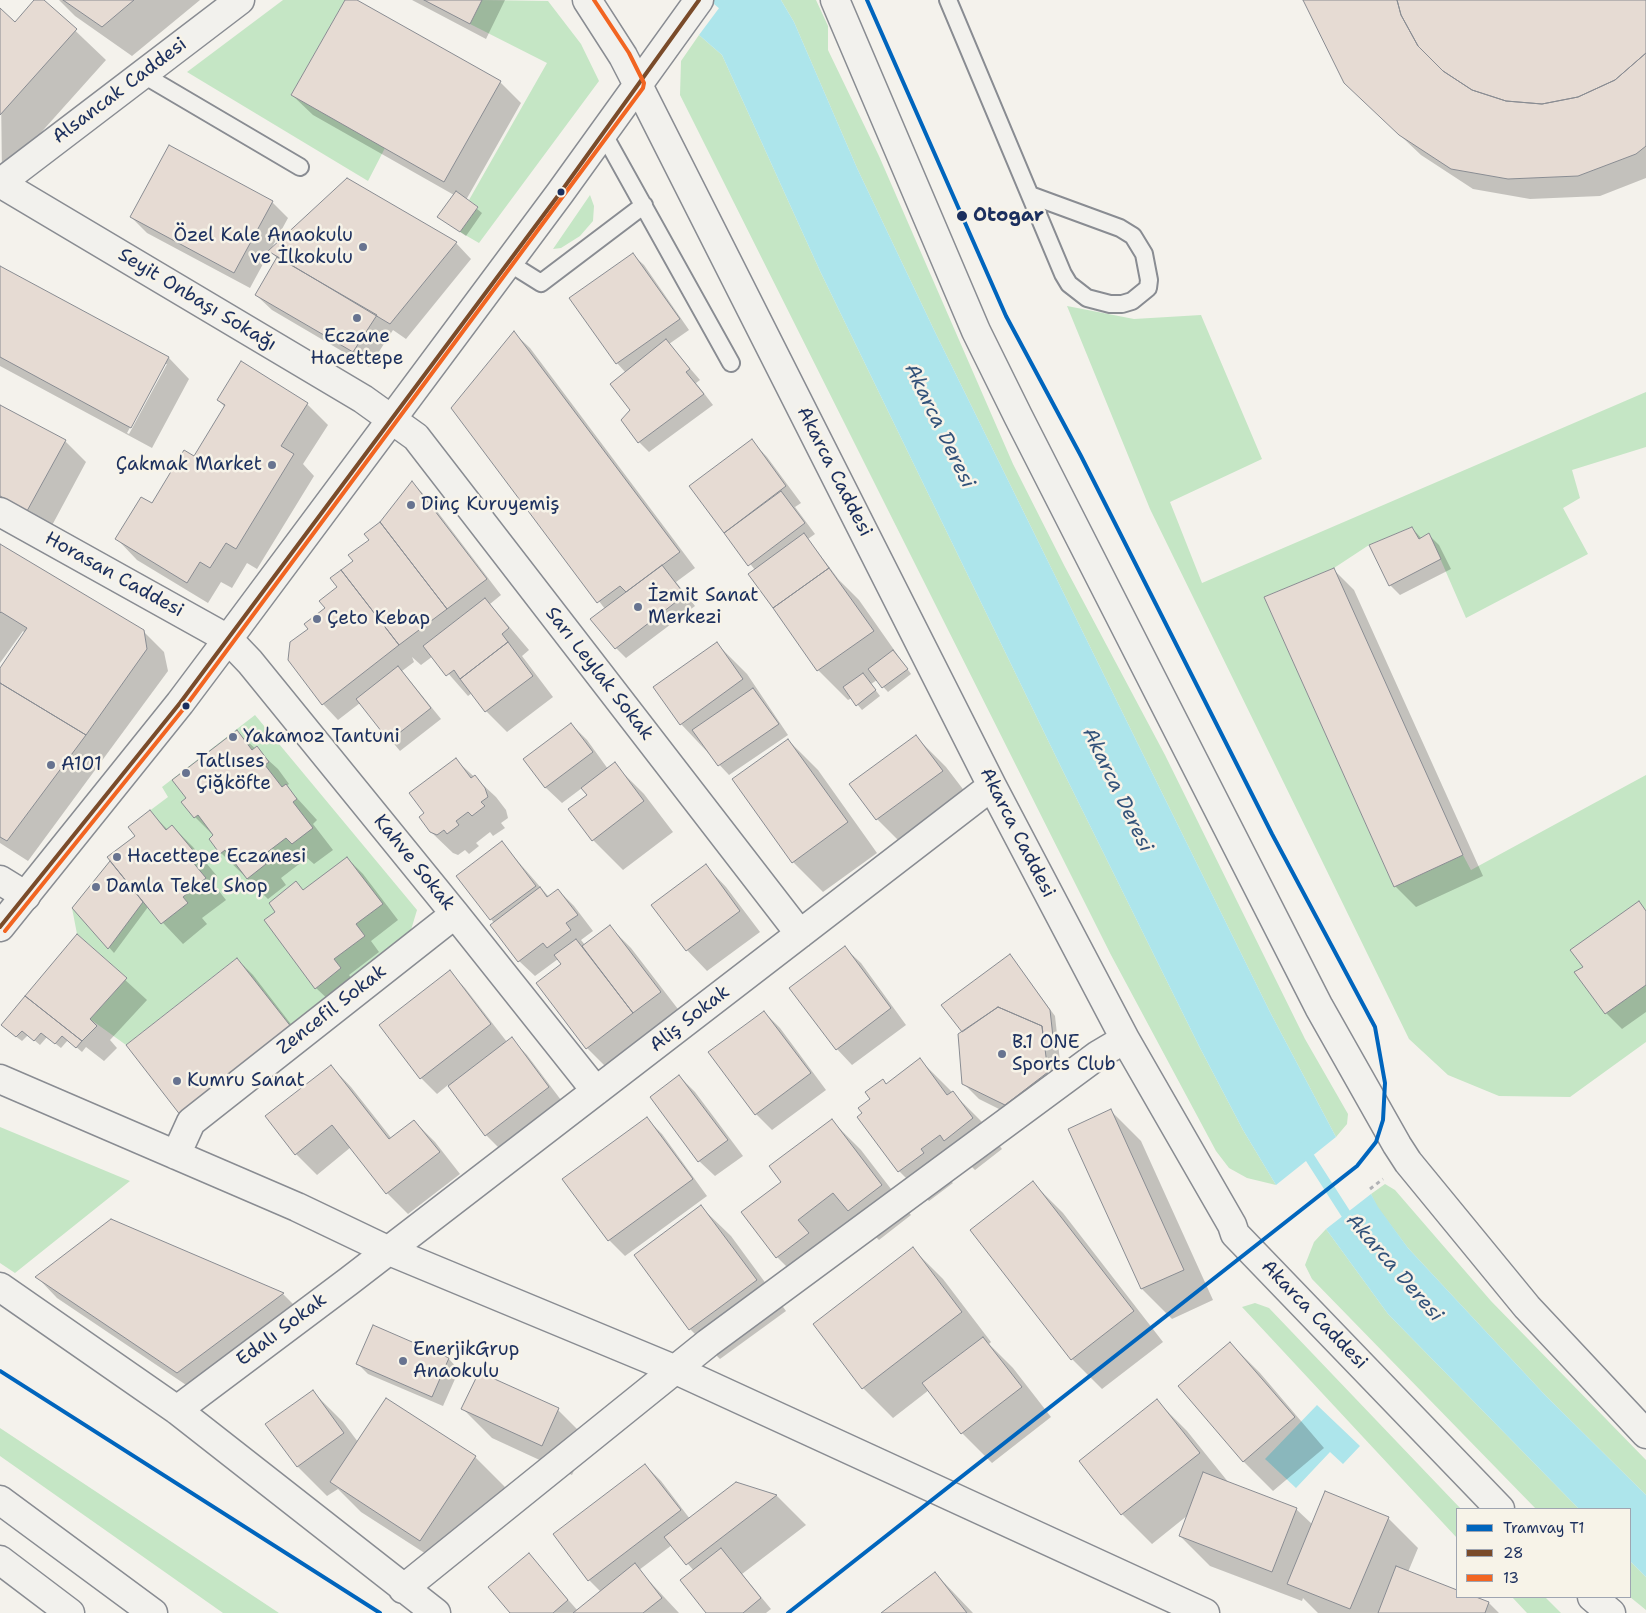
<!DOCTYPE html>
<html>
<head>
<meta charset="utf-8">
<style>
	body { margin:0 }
	#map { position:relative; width:1646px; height:1613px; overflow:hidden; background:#f4f2ec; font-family:"Shantell Sans",sans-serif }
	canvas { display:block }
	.legend { position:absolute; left:1456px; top:1508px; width:175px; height:90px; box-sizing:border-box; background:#f7f3e8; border:1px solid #9fa5b1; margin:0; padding:6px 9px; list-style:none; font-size:15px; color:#1b2f5e }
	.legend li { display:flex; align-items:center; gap:10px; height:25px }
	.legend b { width:25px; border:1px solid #9fa5b1 }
</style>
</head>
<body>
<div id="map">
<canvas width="1646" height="1613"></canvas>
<ul class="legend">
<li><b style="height:6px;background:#0065bd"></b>Tramvay T1</li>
<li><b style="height:6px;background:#7a4b2a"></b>28</li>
<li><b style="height:6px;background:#f26522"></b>13</li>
</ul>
</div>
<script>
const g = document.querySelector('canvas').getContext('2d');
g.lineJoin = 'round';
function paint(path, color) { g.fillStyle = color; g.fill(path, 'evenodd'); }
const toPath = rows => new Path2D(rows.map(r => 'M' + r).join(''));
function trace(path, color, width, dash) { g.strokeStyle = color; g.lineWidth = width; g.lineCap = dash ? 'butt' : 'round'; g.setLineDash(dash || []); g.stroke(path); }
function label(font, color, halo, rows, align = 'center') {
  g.font = font + ' "Shantell Sans",sans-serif'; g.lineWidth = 5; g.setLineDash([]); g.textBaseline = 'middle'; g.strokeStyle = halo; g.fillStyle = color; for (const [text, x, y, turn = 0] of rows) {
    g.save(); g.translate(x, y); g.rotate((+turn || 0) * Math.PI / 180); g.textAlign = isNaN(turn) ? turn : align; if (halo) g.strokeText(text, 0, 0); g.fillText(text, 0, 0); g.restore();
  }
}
paint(toPath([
	[283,0,345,0,291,95,385,148,368,181,187,72],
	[482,0,548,1,581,44,599,81,479,243,460,232,478,207,469,200,547,63,470,24],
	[781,0,816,0,828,26,828,50,879,156,1013,464,1065,567,1165,755,1305,1039,1348,1114,1347,1124,1336,1137,1270,1012,935,332,857,168,794,22],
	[699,35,722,55,820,271,1060,765,1199,1046,1243,1130,1276,1185,1247,1178,1229,1168,1216,1151,1111,955,680,95,681,61],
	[590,195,594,206,593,221,580,236,561,248,553,249],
	[1067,306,1134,319,1201,315,1262,459,1170,502,1202,583,1646,392,1646,447,1572,470,1580,498,1563,508,1588,554,1466,618,1429,533,1419,539,1412,527,1369,545,1334,568,1264,597,1394,887,1463,855,1471,870,1646,775,1646,1042,1570,1097,1499,1096,1448,1075,1409,1039,1150,509],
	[255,715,417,910,411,930,325,999,292,1028,237,958,126,1045,90,1019,127,978,77,934,72,908,110,861,107,857,135,836,128,827,168,797,162,787],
	[0,1127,130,1181,15,1273,0,1263],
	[1385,1184,1395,1190,1491,1301,1646,1460,1646,1495,1545,1395,1408,1248,1377,1207,1371,1194],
	[1326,1229,1388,1314,1579,1509,1536,1509,1312,1279,1305,1265,1314,1242],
	[1255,1303,1269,1308,1461,1509,1457,1509,1457,1538,1242,1307],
	[0,1428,279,1613,223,1613,0,1456],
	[1630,1561,1646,1577,1646,1610,1630,1597],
	[1512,1597,1545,1597,1561,1613,1527,1613]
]), '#c5e6c5');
paint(toPath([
	[725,0,781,0,794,22,857,168,935,332,1270,1012,1336,1137,1276,1185,1243,1130,1199,1046,1060,765,820,271,722,55,699,35],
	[1371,1194,1378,1207,1408,1248,1545,1395,1646,1495,1646,1577,1630,1561,1630,1509,1579,1509,1388,1314,1326,1229],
	[1317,1405,1360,1446,1343,1464,1330,1452,1296,1488,1265,1459]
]), '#ade5eb');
paint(toPath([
	[36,0,43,0,106,60,2,176,0,10,15,24],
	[59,0,200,0,132,56,75,16],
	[346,0,355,0,500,82,521,103,466,200,482,213,466,236,439,217,454,195,313,115,292,95],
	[412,0,505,0,486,39],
	[1304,0,1646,0,1646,178,1600,196,1530,199,1473,189,1421,155,1366,103],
	[272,202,288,218,270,251,456,243,471,259,406,339,393,330,369,367,272,310,256,295,278,259,270,251,250,288,147,233,131,217],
	[633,255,644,265,689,330,669,344,700,380,696,383,713,405,649,452,639,442,626,373,617,363],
	[0,268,169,358,189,379,152,448,0,366],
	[164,364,167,364,129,434,127,433],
	[514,333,530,348,695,568,676,582,695,606,626,658,616,648,605,609,452,408],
	[218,400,307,404,328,425,303,464,314,476,257,569,247,563,232,588,221,582,208,603,137,560,117,539,152,505,194,458,225,407],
	[0,406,65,441,86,462,49,531,0,505],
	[752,441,767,457,801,503,795,507,815,534,808,539,839,580,859,600,911,674,888,692,877,680,871,684,880,696,862,710,852,698,848,700,818,670,774,608,755,570,725,532],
	[412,482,427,498,501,595,490,604,529,650,522,656,553,697,507,732,486,711,472,693,468,696,433,656,421,665,412,657,414,662,402,671,441,719,400,751,360,703,338,720,323,704,309,630,327,609,354,561],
	[1412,528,1422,539,1429,535,1439,545,1451,569,1400,595,1390,585],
	[0,545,143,631,164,652,168,671,28,861,0,843,0,670,25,633,23,631,0,663],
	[1333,569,1354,590,1483,876,1416,907,1395,886],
	[717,644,747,674,788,735,729,775,681,724],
	[571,724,587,740,608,769,614,764,644,794,673,832,623,870,593,840,570,810,588,796,582,788,562,803,546,788,525,759],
	[237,732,278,769,289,784,286,786,317,820,313,824,333,850,314,864,307,858,281,878,286,885,268,899,221,853,214,836,195,817],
	[916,737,946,767,972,801,907,849,877,819],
	[788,740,818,770,877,853,823,892,793,862],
	[456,760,496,797,506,810,508,818,501,823,505,828,493,836,490,832,476,843,479,846,469,854,465,850,458,855,453,853,431,832,426,814],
	[150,812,168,830,172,826,193,847,217,876,211,881,226,900,202,918,207,924,183,944,148,907,114,953,74,908,116,865,137,836],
	[502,843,549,897,558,890,574,906,593,931,581,940,585,945,610,927,631,948,681,1013,608,1069,587,1048,563,965,558,959,535,976,519,961,494,923,458,876],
	[347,858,363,874,398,920,371,941,379,952,349,975,356,985,332,1003,316,988,304,891],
	[706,866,726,887,760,932,707,971,687,950],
	[1638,903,1646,911,1646,1012,1622,1029,1606,1013,1576,972,1585,967],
	[77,936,147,1000,110,1040,117,1048,104,1061,86,1047,82,1052,68,1040,61,1048,47,1037,40,1045,28,1035,22,1041,7,1030],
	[845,948,861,963,906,1025,852,1065,837,1049],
	[1010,955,1055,1016,1063,1088,1021,1120,979,1099,963,1083,964,1032],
	[237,959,253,975,307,1045,198,1131],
	[450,972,465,988,507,1042,512,1039,527,1055,564,1104,502,1151,486,1135,448,1085,437,1094,421,1078],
	[764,1012,780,1028,826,1090,772,1130,756,1114,710,1053],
	[920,1060,982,1122,1002,1149,975,1170,970,1165,950,1180,953,1183,929,1201,899,1171,887,1085],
	[331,1066,351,1087,392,1139,414,1121,435,1142,460,1174,408,1214,387,1193,351,1147,317,1175,296,1154],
	[679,1076,695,1092,743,1156,715,1176,699,1161],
	[1111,1111,1141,1141,1213,1300,1172,1319,1142,1289,1070,1130],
	[647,1119,662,1134,707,1196,625,1256,609,1240,564,1179],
	[831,1120,861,1150,911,1215,879,1240,862,1224,838,1264,807,1287,777,1257,783,1182],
	[1033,1183,1063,1213,1163,1342,1102,1389,1072,1359],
	[701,1207,731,1236,786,1311,720,1359,690,1329],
	[111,1220,283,1294,303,1314,198,1393,57,1298,37,1277],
	[913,1249,943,1279,991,1342,989,1344,1013,1368,1051,1417,992,1463,962,1433,929,1390,893,1418,863,1388],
	[374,1326,449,1359,459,1370,443,1406,368,1374,358,1364],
	[1230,1343,1260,1373,1324,1448,1273,1491,1243,1461],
	[313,1392,343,1422,358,1442,386,1399,475,1457,505,1487,451,1570,361,1512,338,1489,327,1496,297,1466],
	[1157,1401,1187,1431,1229,1483,1296,1509,1313,1525,1388,1518,1418,1548,1408,1572,1457,1591,1457,1597,1472,1597,1489,1603,1499,1613,1318,1613,1303,1598,1302,1601,1210,1566,1180,1536,1188,1515,1152,1544,1122,1514],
	[462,1408,558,1410,588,1440,572,1475,492,1438],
	[645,1465,661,1481,690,1519,736,1483,777,1496,806,1525,742,1574,771,1609,766,1613,708,1613,694,1571,672,1545,639,1570,679,1613,511,1613,529,1555,578,1611,601,1592,589,1580,555,1534],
	[935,1573,973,1613,883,1613]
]), '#0003');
trace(toPath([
	[717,0,731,12],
	[1303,1147,1353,1225]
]), '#ade5eb', 10);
const building = toPath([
	[34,0,44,0,77,29,0,115,0,8,15,22,34,0],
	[63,0,134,0,102,27,63,0],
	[345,0,357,0,501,81,444,182,291,95,345,0],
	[424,0,482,0,470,24,424,0],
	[1303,0,1397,0,1401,15,1418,46,1443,71,1472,90,1506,101,1542,104,1578,97,1615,80,1646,53,1646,146,1636,154,1578,176,1508,179,1451,169,1399,135,1344,83,1303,0],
	[1397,0,1646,0,1646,53,1615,80,1578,97,1542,104,1506,101,1472,90,1443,71,1418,46,1401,15,1397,0],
	[169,145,273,201,234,273,130,217,169,145],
	[347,178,457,242,390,324,268,251,347,178],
	[456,191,478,207,460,232,437,217,456,191],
	[633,253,680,319,616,364,569,298,633,253],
	[277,257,377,315,353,352,255,295,277,257],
	[0,266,169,357,131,428,0,357,0,266],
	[514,331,680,552,626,592,620,586,597,603,451,408,514,331],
	[666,339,690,369,686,372,704,394,638,443,621,420,630,410,610,384,666,339],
	[241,361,308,403,281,446,294,454,236,549,226,543,210,568,200,562,187,583,115,539,141,497,152,503,184,450,194,456,225,405,217,400,241,361],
	[0,405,66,440,27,511,0,496,0,405],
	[752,439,786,486,724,533,689,486,752,439],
	[412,481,487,579,447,609,380,522,412,481],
	[781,491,805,523,748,566,724,533,781,491],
	[380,522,447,609,399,645,341,570,353,561,348,555,369,540,364,534,380,522],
	[1412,527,1419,539,1429,533,1441,559,1389,586,1369,545,1412,527],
	[804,533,829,568,773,608,748,574,804,533],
	[0,544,144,630,147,649,86,735,0,683,0,668,27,628,1,612,0,613,0,544],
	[662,565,685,595,615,649,590,619,662,565],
	[829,568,874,631,817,671,773,608,829,568],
	[1334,568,1463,855,1394,887,1264,597,1334,568],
	[341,570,399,645,322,705,288,660,290,642,308,629,304,624,325,608,319,601,337,587,330,578,341,570],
	[485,598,509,628,502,634,508,642,460,679,454,670,446,676,423,646,485,598],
	[508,642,533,676,485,712,460,679,508,642],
	[717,642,743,679,680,725,653,687,717,642],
	[893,650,908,669,882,688,868,669,893,650],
	[398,666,431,708,389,741,356,699,398,666],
	[863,673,876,690,856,706,843,687,863,673],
	[0,683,86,735,7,841,0,837,0,683],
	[753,688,779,724,718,766,692,730,753,688],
	[571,723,593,752,545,788,523,759,571,723],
	[237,730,252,750,257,746,269,762,265,765,282,787,286,784,297,799,293,802,313,828,292,844,286,838,261,857,266,864,247,879,225,850,220,854,209,839,213,835,198,815,194,818,181,802,186,798,172,780,237,730],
	[916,735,943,771,876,820,849,784,916,735],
	[788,739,848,822,792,863,732,779,788,739],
	[456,758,471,778,475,775,485,788,488,797,481,802,485,806,472,816,468,812,456,821,459,825,447,834,444,830,437,835,430,832,419,817,424,813,409,793,456,758],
	[615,762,644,801,592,841,568,809,587,795,581,788,615,762],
	[150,810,166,830,172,825,197,855,191,860,206,878,183,897,188,903,161,924,107,857,135,836,128,827,150,810],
	[502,841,536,886,490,920,456,876,502,841],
	[347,857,383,904,356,924,365,936,334,959,341,968,315,989,264,920,275,912,269,903,296,881,303,890,347,857],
	[110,861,143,902,108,949,72,908,110,861],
	[706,864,740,911,686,951,651,905,706,864],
	[540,887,547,897,558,889,578,915,566,923,571,930,547,948,543,943,518,962,490,925,540,887],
	[1639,901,1646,911,1646,985,1605,1014,1574,972,1583,967,1570,950,1639,901],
	[610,925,661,992,633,1013,582,946,610,925],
	[77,934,127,978,90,1019,97,1026,82,1041,25,996,77,934],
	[576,939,633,1013,586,1049,536,983,561,964,554,955,576,939],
	[845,946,891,1008,836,1050,789,988,845,946],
	[1010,954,1050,1010,1054,1046,1044,1048,1042,1026,998,1007,962,1032,941,1005,1010,954],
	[237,958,292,1028,181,1116,126,1045,237,958],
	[450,970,491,1024,420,1079,379,1025,450,970],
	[25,996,82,1041,76,1048,62,1036,55,1044,41,1033,34,1041,22,1031,16,1037,1,1025,25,996],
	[998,1007,1042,1026,1048,1072,1005,1105,962,1084,958,1034,998,1007],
	[764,1011,811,1073,755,1115,708,1052,764,1011],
	[512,1037,549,1087,485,1136,448,1086,512,1037],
	[920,1058,947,1095,953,1091,973,1118,944,1141,940,1135,921,1149,924,1153,898,1172,857,1117,862,1113,858,1108,870,1099,865,1092,883,1079,886,1084,920,1058],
	[331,1065,389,1139,414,1120,440,1152,386,1194,332,1125,295,1155,265,1116,331,1065],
	[679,1075,728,1140,698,1162,650,1097,679,1075],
	[1111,1109,1184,1270,1141,1289,1068,1129,1111,1109],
	[647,1117,693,1179,608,1241,562,1179,647,1117],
	[832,1119,882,1185,848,1211,833,1193,798,1220,809,1233,776,1258,741,1212,781,1182,769,1166,832,1119],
	[1033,1181,1134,1311,1071,1360,970,1230,1033,1181],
	[701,1205,757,1280,689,1330,634,1255,701,1205],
	[111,1219,284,1293,177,1373,35,1277,111,1219],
	[913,1247,962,1312,862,1389,813,1324,913,1247],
	[373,1325,449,1358,432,1397,356,1364,373,1325],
	[983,1337,1022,1387,961,1434,922,1383,983,1337],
	[1230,1342,1295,1417,1243,1462,1178,1386,1230,1342],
	[479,1372,559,1408,542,1446,461,1409,479,1372],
	[313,1390,344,1433,297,1467,265,1424,313,1390],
	[386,1398,476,1456,420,1541,330,1482,386,1398],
	[1157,1399,1200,1453,1121,1515,1079,1461,1157,1399],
	[645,1464,681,1510,588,1581,553,1534,645,1464],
	[1203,1472,1297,1508,1272,1572,1179,1536,1203,1472],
	[736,1482,777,1495,686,1565,664,1537,736,1482],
	[1325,1491,1389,1517,1350,1609,1287,1584,1325,1491],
	[721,1548,761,1598,743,1613,706,1613,680,1580,721,1548],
	[529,1553,568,1600,553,1613,510,1613,488,1587,529,1553],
	[635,1563,662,1598,643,1613,573,1613,635,1563],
	[1396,1566,1457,1590,1457,1597,1476,1597,1489,1602,1485,1613,1378,1613,1396,1566],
	[935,1572,967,1613,881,1613,935,1572]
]);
paint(building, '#e6dbd3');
trace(building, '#898c92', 1);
const service = toPath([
	[948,0,1063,274,1069,284,1087,298,1110,304,1122,304,1132,301,1148,288,1149,280,1144,254,1133,236,1120,228,1030,195],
	[142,74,300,167],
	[603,133,731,363],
	[509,263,541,283,644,205]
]);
const minor = toPath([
	[835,0,976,331,1018,416,1319,1007,1397,1145,1408,1162,1527,1307,1646,1434],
	[638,85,992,786,1125,1039,1232,1225,1235,1234,1500,1509],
	[0,183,363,399,416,437,800,934],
	[0,183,240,0],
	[0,512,228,639,250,662,455,914,596,1091],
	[0,880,26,896],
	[0,1079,297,1207,387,1250,676,1370,1205,1613],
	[176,1155,191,1122,455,914],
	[0,1287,177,1410,436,1613],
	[177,1410,349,1281,992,786],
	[403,1589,708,1343,1098,1055,1125,1039],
	[1592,1597,1611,1613]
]);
const primary = toPath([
	[587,0,623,56,638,85],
	[0,927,180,703,228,639,560,193,699,0]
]);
const motorway = toPath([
	[0,1500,153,1613],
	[0,1560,70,1613]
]);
trace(service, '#898c92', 20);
trace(minor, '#898c92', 31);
trace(primary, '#898c92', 31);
trace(motorway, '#898c92', 31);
trace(toPath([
	[1370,1189,1383,1179]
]), '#b1b2b5', 3, [4, 4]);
trace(service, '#f2f1ed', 16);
trace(minor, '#f2f1ed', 28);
trace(primary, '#f2f1ed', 28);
trace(motorway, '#f2f1ed', 28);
trace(toPath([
	[0,927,180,703,560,193,699,0]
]), '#7a4b2a', 4);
trace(toPath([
	[5,931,185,707,643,88,644,83,629,53,594,0]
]), '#f26522', 4);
trace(toPath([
	[0,1371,380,1613],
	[788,1613,1357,1166,1376,1142,1383,1120,1385,1083,1375,1027,1272,834,1081,456,1006,316,867,0]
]), '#0065bd', 4);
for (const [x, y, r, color] of [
	[561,192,4.5,"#1b2f5e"],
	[962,216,6,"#1b2f5e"],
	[363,247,5,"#677390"],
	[357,318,5,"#677390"],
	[272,465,5,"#677390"],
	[411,505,5,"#677390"],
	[638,607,5,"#677390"],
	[317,619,5,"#677390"],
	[186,706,4.5,"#1b2f5e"],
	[233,737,5,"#677390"],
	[51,765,5,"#677390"],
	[186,773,5,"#677390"],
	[117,857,5,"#677390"],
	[96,887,5,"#677390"],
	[1002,1054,5,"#677390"],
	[177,1081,5,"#677390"],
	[403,1361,5,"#677390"]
]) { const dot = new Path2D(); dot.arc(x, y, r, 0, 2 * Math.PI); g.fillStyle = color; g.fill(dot); trace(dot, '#f7f3e8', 2); }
label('19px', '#1b2f5e', '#f7f3e8', [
	["Alsancak Caddesi",120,91,-37],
	["Seyit Onbaşı Sokağı",197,300,31],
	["Akarca Caddesi",834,472,63],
	["Horasan Caddesi",114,575,29],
	["Sarı Leylak Sokak",599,674,52],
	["Akarca Caddesi",1017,833,63],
	["Kahve Sokak",414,863,51],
	["Zencefil Sokak",332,1010,-38],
	["Aliş Sokak",690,1019,-38],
	["Akarca Caddesi",1314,1315,46],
	["Edalı Sokak",282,1330,-37]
]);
label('bold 19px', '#1b2f5e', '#f7f3e8', [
	["Otogar",973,216]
], 'left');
label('19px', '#1b2f5e', '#f7f3e8', [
	["Özel Kale Anaokulu",353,236,"right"],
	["ve İlkokulu",353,258,"right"],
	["Eczane",357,337,"center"],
	["Hacettepe",357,359,"center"],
	["Çakmak Market",262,465,"right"],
	["Dinç Kuruyemiş",421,505],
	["İzmit Sanat",648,596],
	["Merkezi",648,618],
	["Çeto Kebap",327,619],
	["Yakamoz Tantuni",243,737],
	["Tatlıses",196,762],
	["Çiğköfte",196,784],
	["A101",61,765],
	["Hacettepe Eczanesi",127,857],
	["Damla Tekel Shop",106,887],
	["B.1 ONE",1012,1043],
	["Sports Club",1012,1065],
	["Kumru Sanat",187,1081],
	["EnerjikGrup",413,1350],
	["Anaokulu",413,1372]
], 'left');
label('italic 20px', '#32527a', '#f7f3e8', [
	["Akarca Deresi",939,426,64],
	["Akarca Deresi",1117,790,64],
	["Akarca Deresi",1394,1268,49]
]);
</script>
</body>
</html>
